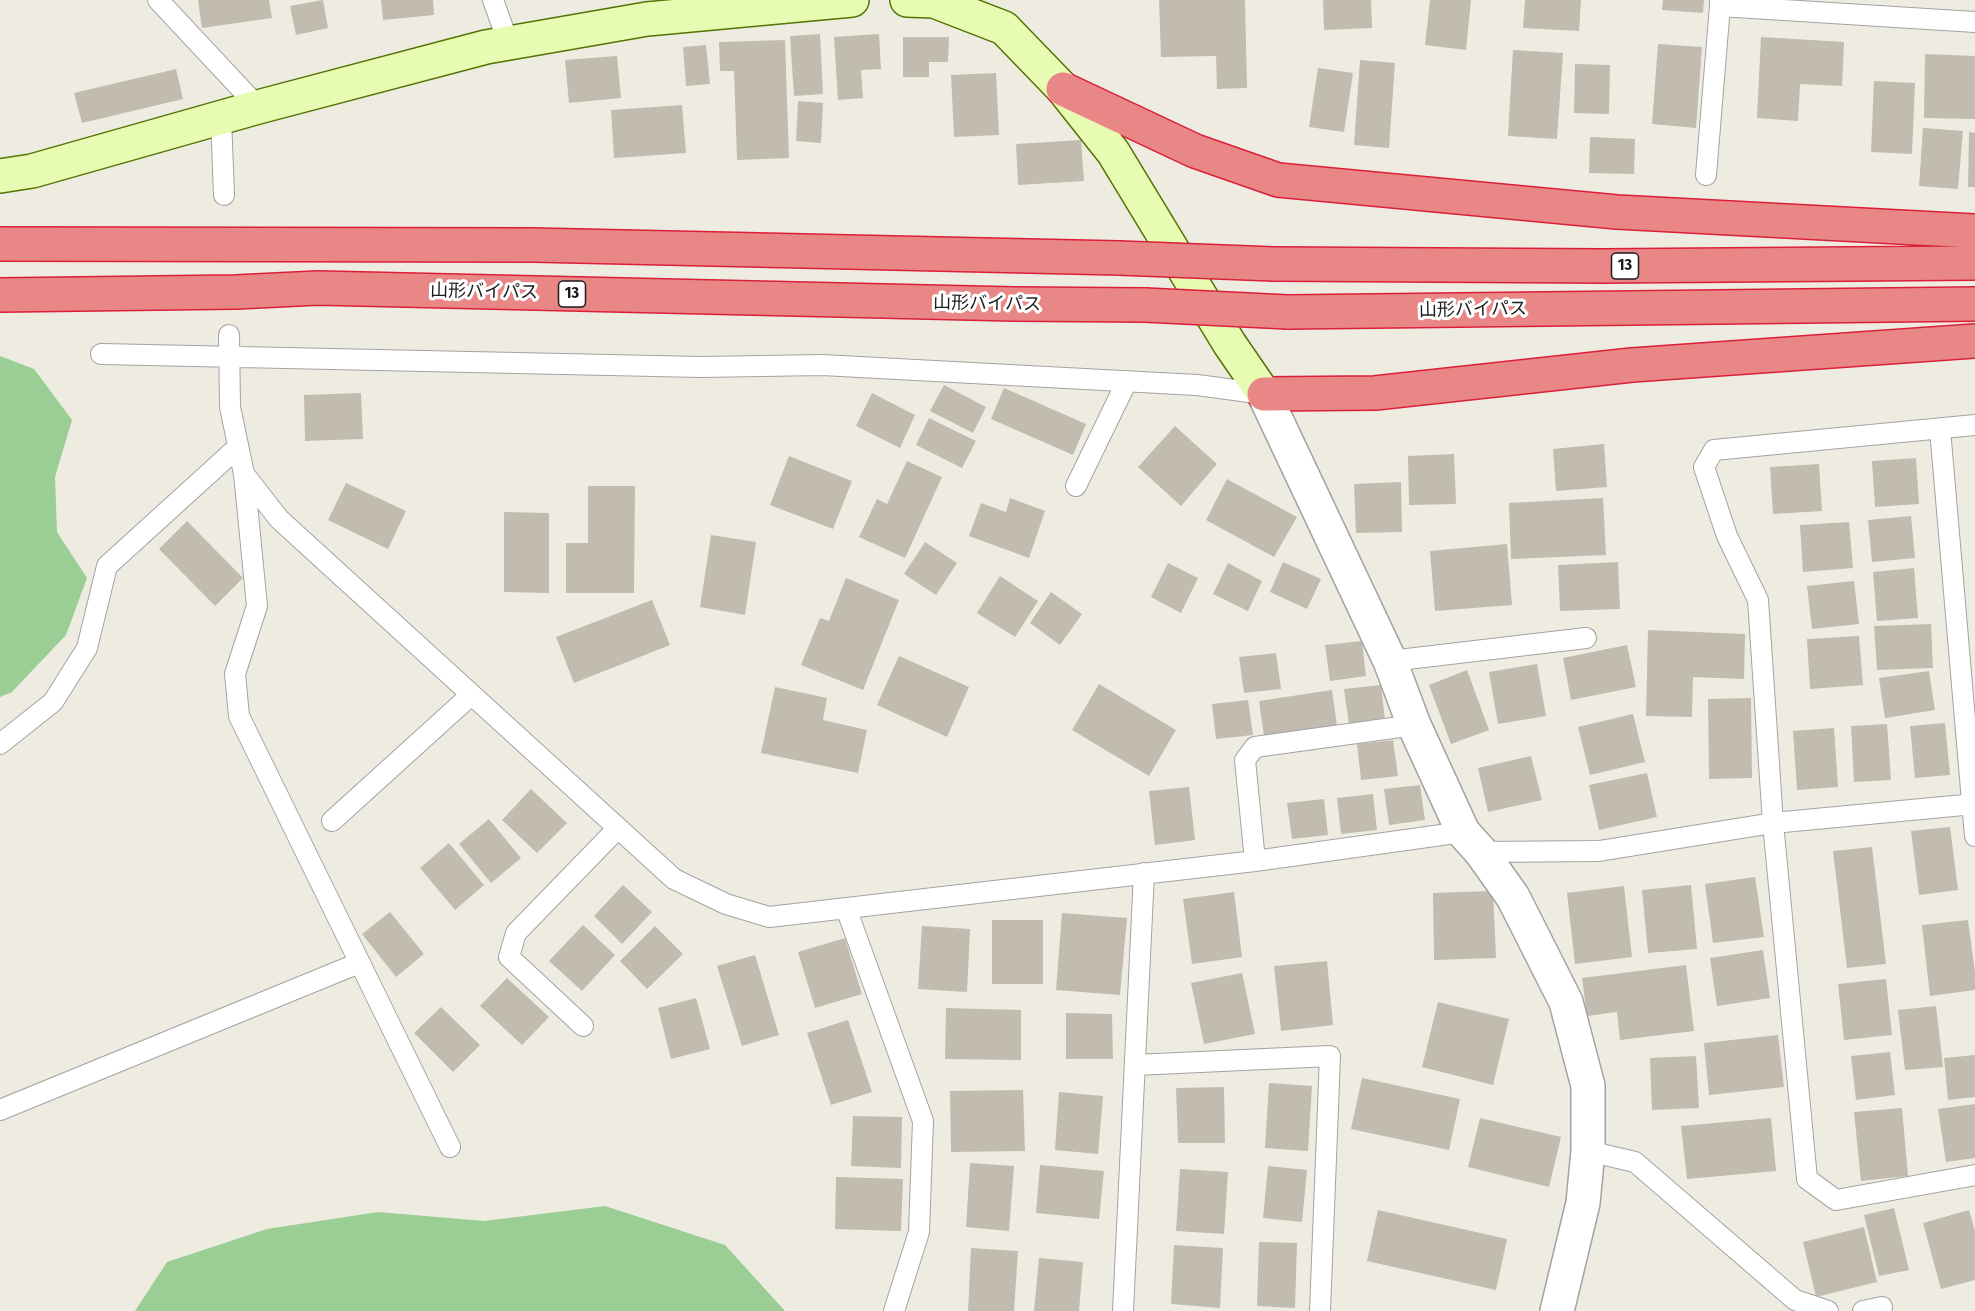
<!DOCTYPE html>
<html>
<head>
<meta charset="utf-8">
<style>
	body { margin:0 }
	canvas { display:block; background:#eeece1 }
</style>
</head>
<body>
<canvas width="1975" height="1311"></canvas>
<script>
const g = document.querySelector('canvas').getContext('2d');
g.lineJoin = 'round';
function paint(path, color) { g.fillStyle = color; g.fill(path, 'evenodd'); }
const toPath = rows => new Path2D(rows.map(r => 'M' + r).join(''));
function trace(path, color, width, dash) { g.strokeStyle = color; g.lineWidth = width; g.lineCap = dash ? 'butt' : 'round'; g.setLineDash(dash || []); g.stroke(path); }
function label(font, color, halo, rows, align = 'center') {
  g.font = font + ' "Fira Sans Condensed","Noto Sans JP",sans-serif'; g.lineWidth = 6; g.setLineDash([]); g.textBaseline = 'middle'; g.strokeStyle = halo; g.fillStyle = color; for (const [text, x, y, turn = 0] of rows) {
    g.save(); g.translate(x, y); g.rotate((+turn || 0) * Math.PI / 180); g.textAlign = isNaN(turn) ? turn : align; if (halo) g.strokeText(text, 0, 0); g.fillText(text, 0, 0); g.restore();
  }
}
paint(toPath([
	[0,356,34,369,72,420,55,477,57,532,87,578,66,635,12,692,0,697],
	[605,1206,725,1245,785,1311,135,1311,167,1262,267,1229,378,1212,484,1221]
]), '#9ace94');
paint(toPath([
	[198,0,269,0,272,18,202,28],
	[323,0,328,28,296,35,290,6],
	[381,0,433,0,434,15,383,20],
	[1159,0,1245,0,1247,88,1217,89,1216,56,1161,57],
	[1323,0,1371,0,1372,28,1324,30],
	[1430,0,1471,0,1466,50,1425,45],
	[1525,0,1581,0,1579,31,1523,28],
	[1663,0,1704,0,1703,13,1662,10],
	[820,34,823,94,794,96,790,36],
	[879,34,881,69,861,70,863,98,838,100,834,37],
	[903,37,949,37,948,62,929,62,929,77,903,77],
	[1761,37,1844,42,1842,86,1800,84,1798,121,1757,118],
	[785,40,789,158,737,160,734,71,720,71,719,42],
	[1658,44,1702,47,1696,128,1652,124],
	[706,45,710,84,686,86,683,47],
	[1513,50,1563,53,1557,139,1508,136],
	[1925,54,1975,56,1975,119,1924,118],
	[617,56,621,98,569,103,565,60],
	[1360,60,1395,63,1389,148,1354,145],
	[1575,64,1610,65,1609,114,1574,113],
	[1318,68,1353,73,1344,132,1309,127],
	[176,69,183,99,82,123,74,93],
	[996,73,999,135,954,137,951,75],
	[1874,81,1915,83,1912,154,1871,152],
	[798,101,823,103,821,143,796,141],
	[682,105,686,153,614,158,611,110],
	[1923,128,1963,131,1958,189,1919,186],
	[1969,132,1975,133,1975,187,1968,187],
	[1590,137,1635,139,1634,174,1589,173],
	[1081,140,1084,181,1018,185,1016,144],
	[944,385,986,407,973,433,930,411],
	[1004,388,1086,424,1073,455,991,419],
	[361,393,363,439,305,441,304,395],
	[872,393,915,415,900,448,856,426],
	[929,418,976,441,962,468,916,445],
	[1175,426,1217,464,1181,506,1138,467],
	[1604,444,1607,487,1556,491,1553,449],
	[1454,454,1456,504,1409,505,1408,456],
	[789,456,852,481,833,529,770,505],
	[1916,458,1919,504,1875,507,1872,461],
	[907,461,942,477,905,558,859,537,877,499,887,504],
	[1819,464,1822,511,1773,514,1770,467],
	[1227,479,1297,517,1274,557,1206,520],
	[1401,482,1402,532,1356,533,1354,484],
	[346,483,406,511,388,549,328,520],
	[588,486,635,486,634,593,566,593,566,543,588,543],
	[1010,498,1045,511,1029,558,969,536,981,503,1006,512],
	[1603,498,1606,555,1511,559,1509,503],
	[504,512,549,513,549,593,504,592],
	[1911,516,1915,558,1872,562,1868,520],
	[187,521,243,578,215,606,159,549],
	[1849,522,1853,568,1803,572,1800,525],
	[711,535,756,542,745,615,700,607],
	[925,542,957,563,936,595,904,574],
	[1507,544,1512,605,1435,611,1430,551],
	[1283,562,1321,579,1307,609,1270,592],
	[1618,562,1620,609,1560,611,1558,565],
	[1168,563,1198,578,1181,613,1151,597],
	[1228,563,1262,581,1248,611,1213,594],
	[1914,568,1918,618,1877,621,1873,572],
	[1000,576,1038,601,1015,637,977,613],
	[846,578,899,600,863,690,801,665,820,618,829,621],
	[1854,581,1859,624,1812,629,1807,586],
	[1051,592,1082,614,1060,645,1030,623],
	[652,600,670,645,574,683,556,637],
	[1931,624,1933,668,1877,670,1874,626],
	[1648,630,1745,634,1744,679,1693,677,1692,717,1646,716],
	[1859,636,1863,685,1810,689,1807,639],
	[1362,641,1366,676,1330,681,1325,645],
	[1627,645,1636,687,1571,700,1563,658],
	[1276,653,1281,689,1244,693,1239,657],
	[899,656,969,687,947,737,877,705],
	[1537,664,1546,716,1498,724,1489,672],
	[1467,670,1489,730,1451,744,1429,685],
	[1929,671,1935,710,1885,718,1879,678],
	[1099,684,1176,730,1149,776,1072,730],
	[1381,685,1385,721,1349,725,1344,689],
	[775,687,827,698,823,720,867,730,858,773,761,753],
	[1332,690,1337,726,1264,736,1259,701],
	[1751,698,1752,778,1709,779,1708,699],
	[1248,700,1253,735,1216,739,1212,704],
	[1633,714,1645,762,1590,775,1578,727],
	[1945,723,1950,775,1915,778,1910,726],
	[1887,724,1891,780,1854,782,1851,726],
	[1834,728,1838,787,1797,790,1793,731],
	[1393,740,1398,776,1361,780,1357,744],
	[1531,756,1542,800,1488,812,1478,768],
	[1647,773,1657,817,1599,830,1589,785],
	[1420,785,1425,820,1389,825,1384,789],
	[1189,787,1195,840,1155,845,1149,791],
	[531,789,567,823,537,853,502,820],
	[1373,794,1377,830,1341,834,1337,798],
	[1324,799,1328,835,1292,839,1287,803],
	[489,819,521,858,491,883,459,844],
	[1950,827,1958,890,1919,895,1911,831],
	[449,843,484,885,455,910,420,868],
	[1872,847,1886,964,1847,968,1833,851],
	[1755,877,1764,937,1713,943,1705,884],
	[623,885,652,912,622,944,594,916],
	[1691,885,1697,949,1648,953,1642,890],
	[1624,886,1632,957,1575,964,1567,893],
	[1493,891,1496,958,1434,960,1433,893],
	[1234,892,1242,957,1192,964,1183,899],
	[390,912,424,954,396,977,362,934],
	[1062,913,1127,918,1120,995,1056,990],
	[992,920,1043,920,1043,984,992,984],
	[1968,920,1975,972,1975,990,1930,996,1922,925],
	[583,925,615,955,582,991,549,961],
	[655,926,683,954,647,989,620,961],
	[922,926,970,929,967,992,918,989],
	[845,938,862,994,815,1008,798,952],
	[1763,950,1770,998,1717,1006,1710,958],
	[755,955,779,1035,742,1046,717,966],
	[1327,961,1333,1025,1281,1031,1274,966],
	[1686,965,1694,1031,1620,1040,1617,1012,1587,1016,1582,978],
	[1242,973,1255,1034,1204,1044,1191,983],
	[507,978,549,1017,522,1045,480,1006],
	[1886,979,1892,1035,1844,1040,1838,984],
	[696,998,710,1049,671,1059,658,1008],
	[1438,1002,1509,1019,1493,1085,1422,1067],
	[1936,1006,1943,1067,1905,1070,1898,1010],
	[441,1007,480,1045,453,1072,414,1033],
	[946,1008,1021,1010,1021,1060,945,1059],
	[1066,1013,1112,1014,1113,1059,1066,1059],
	[848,1020,872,1092,831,1105,807,1033],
	[1778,1035,1784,1087,1709,1095,1704,1043],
	[1890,1052,1895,1095,1856,1100,1851,1056],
	[1975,1055,1975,1097,1948,1100,1944,1058],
	[1696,1056,1699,1108,1652,1110,1650,1058],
	[1362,1078,1460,1099,1449,1150,1351,1129],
	[1269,1083,1312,1086,1308,1151,1265,1148],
	[1224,1087,1225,1143,1178,1143,1176,1088],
	[1023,1090,1025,1151,951,1152,950,1091],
	[1059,1092,1103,1096,1098,1154,1055,1150],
	[1975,1104,1975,1158,1946,1162,1938,1109],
	[1902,1108,1908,1176,1861,1181,1854,1112],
	[853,1116,902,1117,901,1168,851,1166],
	[1480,1118,1561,1137,1549,1187,1468,1167],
	[1771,1118,1776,1171,1687,1179,1681,1126],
	[970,1163,1014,1166,1009,1231,966,1227],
	[1040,1165,1104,1171,1099,1219,1036,1213],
	[1268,1166,1307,1170,1302,1222,1263,1218],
	[1180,1169,1228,1172,1224,1234,1176,1231],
	[836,1177,903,1179,901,1231,835,1229],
	[1894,1208,1909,1270,1879,1276,1864,1215],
	[1378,1210,1507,1239,1496,1290,1367,1261],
	[1969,1210,1975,1231,1975,1280,1941,1289,1923,1223],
	[1864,1227,1877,1282,1816,1297,1803,1242],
	[1259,1242,1297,1243,1295,1308,1257,1306],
	[1174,1245,1223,1248,1220,1308,1171,1304],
	[971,1248,1018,1251,1014,1311,968,1311],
	[1039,1258,1083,1262,1079,1311,1034,1311]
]), '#c2bbb0');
const lane = toPath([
	[158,0,258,107],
	[493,0,508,42],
	[1720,0,1720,6,1975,22],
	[221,118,224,195],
	[1706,175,1720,6],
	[229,335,230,407,244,474,279,519,674,879,726,904,769,917,1255,861,1463,832],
	[101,354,701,367,822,365,1197,385,1264,394],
	[1975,425,1714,450,1704,467,1727,536,1758,600,1773,823,1807,1179,1836,1200,1975,1175],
	[1940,429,1975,836],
	[244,474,257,606,235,674,239,716,450,1147],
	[1076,486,1127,381],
	[1390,661,1586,638],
	[0,744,53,702,87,648,107,566,238,447],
	[332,821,471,695],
	[1481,852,1599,851,1773,823,1975,804],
	[1255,861,1245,760,1255,747,1414,725],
	[846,908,923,1121,919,1232,894,1311],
	[583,1026,509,957,516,933,618,828],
	[1135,1065,1330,1056,1320,1311],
	[0,1110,359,963],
	[1588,1151,1635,1162,1795,1300,1828,1311],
	[1123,1311,1144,873],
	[1863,1311,1882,1307]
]);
const street = toPath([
	[1264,394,1390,661,1414,725,1463,832,1481,852,1513,897,1566,1002,1588,1086,1588,1151,1583,1203,1557,1311]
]);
const secondary = toPath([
	[907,0,934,1,1004,28,1063,89,1113,152,1229,343,1264,394],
	[0,176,32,171,258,107,486,47,647,19,852,0]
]);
const highway = toPath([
	[1063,89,1195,151,1278,180,1617,212,1975,231],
	[0,244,533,245,1119,258],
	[1274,264,1603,266,1975,263],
	[0,295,236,292,318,288,1014,304,1145,305],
	[1288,312,1975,304],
	[1264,394,1375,393,1632,365,1975,341]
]);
trace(lane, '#a3a3a3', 22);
trace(street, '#a3a3a3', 36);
trace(secondary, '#517402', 36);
trace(highway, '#db1f3a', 36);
trace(lane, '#fff', 20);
trace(street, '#fff', 33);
trace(secondary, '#e8fbb2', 33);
trace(highway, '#e88786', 33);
const highwayBridge = toPath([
	[1119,258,1274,264],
	[1145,305,1288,312]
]);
trace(highwayBridge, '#db1f3a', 36, []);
trace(highwayBridge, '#e88786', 33);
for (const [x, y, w] of [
	[1625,266,27],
	[572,294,27]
]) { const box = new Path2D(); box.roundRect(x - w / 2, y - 13, w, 26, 4.5); g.fillStyle = '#fff'; g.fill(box); trace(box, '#1c1c1c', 1.5); }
label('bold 16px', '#1c1c1c', null, [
	["13",1625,266],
	["13",572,294]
]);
label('18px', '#1c1c1c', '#fff', [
	["山形バイパス",484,292,1],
	["山形バイパス",987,304,1],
	["山形バイパス",1473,310,-1]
]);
</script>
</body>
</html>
